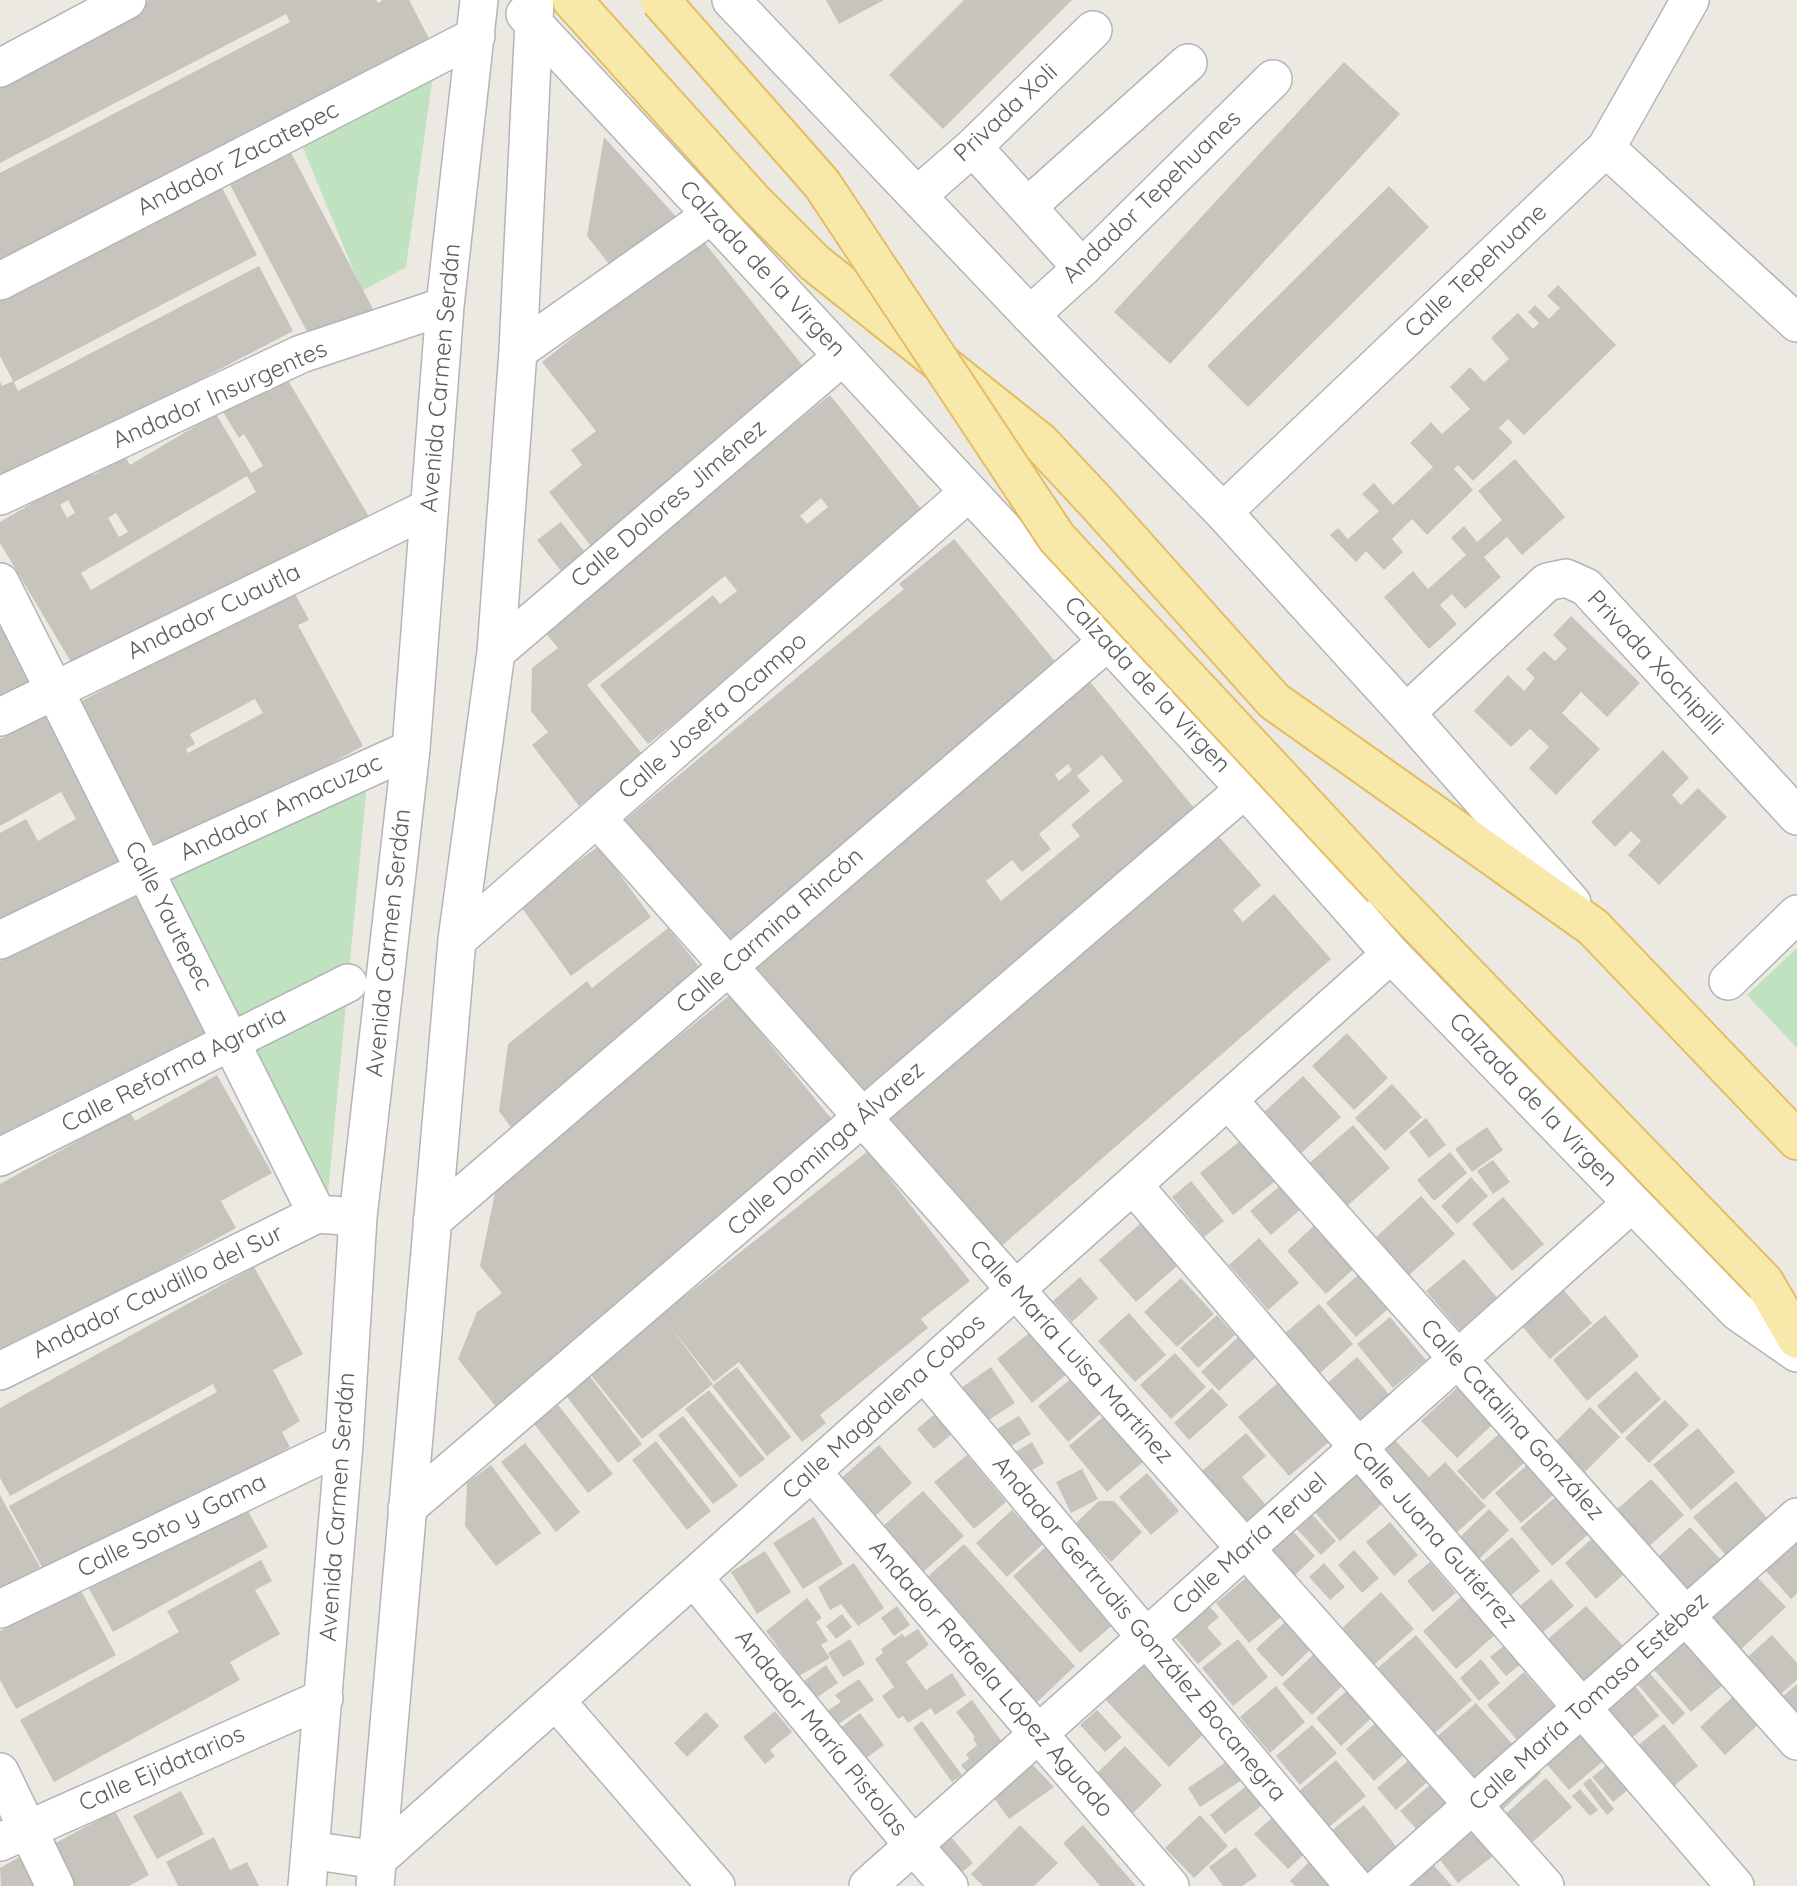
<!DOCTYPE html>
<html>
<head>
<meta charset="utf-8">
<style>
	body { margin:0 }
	canvas { display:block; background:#ece9e2 }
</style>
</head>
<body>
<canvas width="1797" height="1886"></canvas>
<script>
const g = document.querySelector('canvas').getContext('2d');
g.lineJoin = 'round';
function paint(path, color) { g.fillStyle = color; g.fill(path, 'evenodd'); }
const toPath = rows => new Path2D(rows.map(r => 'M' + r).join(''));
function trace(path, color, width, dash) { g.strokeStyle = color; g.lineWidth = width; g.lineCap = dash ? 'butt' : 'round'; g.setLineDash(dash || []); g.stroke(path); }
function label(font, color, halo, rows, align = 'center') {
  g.font = font + ' Quicksand,sans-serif'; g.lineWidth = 7; g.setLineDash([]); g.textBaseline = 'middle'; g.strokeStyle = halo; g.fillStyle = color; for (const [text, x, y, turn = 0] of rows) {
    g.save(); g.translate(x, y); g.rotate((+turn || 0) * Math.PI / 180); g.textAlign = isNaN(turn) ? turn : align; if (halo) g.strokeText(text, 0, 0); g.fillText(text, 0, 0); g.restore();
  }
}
paint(toPath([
	[434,68,406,267,362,291,301,143],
	[367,783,328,1193,320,1188,157,878],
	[1797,948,1797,1048,1747,995]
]), '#c1e2c0');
paint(toPath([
	[149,0,376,0,378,3,383,0,409,0,434,48,0,273,0,173,290,22,286,14,0,163,0,77],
	[826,0,884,0,839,24],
	[964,0,1072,0,943,129,889,75],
	[1344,62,1400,114,1170,364,1114,312],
	[604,137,680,221,613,269,587,236],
	[288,147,373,309,312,341,227,179],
	[219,182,257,255,14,382,18,391,259,266,293,331,0,484,0,381,2,386,13,381,0,356,0,296],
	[1389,186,1429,227,1248,407,1207,366],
	[700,237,811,376,594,550,549,492,582,465,571,450,596,431,542,362],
	[1558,285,1616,345,1524,435,1508,419,1499,428,1513,442,1473,481,1458,465,1454,469,1473,490,1427,535,1412,519,1392,539,1403,552,1384,570,1366,551,1356,562,1330,535,1338,528,1348,539,1379,511,1362,494,1374,483,1393,505,1433,467,1410,443,1431,422,1442,434,1470,409,1450,387,1470,367,1484,382,1509,359,1491,338,1518,313,1533,329,1539,323,1528,312,1535,305,1549,319,1560,308,1547,296],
	[283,372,371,520,77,672,0,543,0,522,90,469,94,475,125,456,130,465,216,414,251,473,263,466,244,434,239,438,221,409],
	[247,476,256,492,91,590,81,573],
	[68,500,75,513,67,518,60,505],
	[116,513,128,532,119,537,108,518],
	[830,395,930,520,648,744,600,685,713,595,720,604,737,591,725,576,587,685,643,755,579,806,532,745,548,732,531,711,532,668,558,648,540,626],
	[821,498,828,507,807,524,800,516],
	[1515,459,1565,517,1522,555,1507,537,1484,557,1501,577,1465,609,1452,594,1440,605,1457,624,1429,649,1384,597,1413,571,1428,589,1466,555,1451,538,1464,526,1477,542,1502,520,1478,491],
	[561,522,588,556,564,575,537,540],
	[954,539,1058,665,902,794,909,802,727,953,621,823,904,589,899,584],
	[292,588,309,620,298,625,363,746,211,828,157,849,78,703],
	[255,699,263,713,188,753,186,749,195,744,190,734],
	[1571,616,1640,683,1607,717,1581,692,1562,713,1600,749,1556,795,1529,768,1549,747,1530,729,1511,747,1474,711,1508,675,1524,691,1535,678,1526,669,1544,651,1555,661,1567,649,1553,635],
	[0,624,37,689,0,710],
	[1086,677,1195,809,861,1102,751,968],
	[1102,755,1123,781,1071,825,1080,836,1001,901,986,881,1012,860,1022,872,1051,849,1039,834,1090,791,1077,776],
	[1068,764,1072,770,1059,781,1055,775],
	[46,714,129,860,0,933,0,833,26,819,38,841,76,819,61,792,0,826,0,739],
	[1663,750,1689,778,1672,795,1681,805,1698,788,1727,817,1659,885,1628,855,1641,841,1631,831,1615,847,1591,822],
	[1214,831,1261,885,1233,910,1243,922,1274,894,1331,959,997,1250,883,1119],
	[599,846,651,917,571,976,519,904],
	[133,889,209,1030,0,1143,0,961],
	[668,928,710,980,516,1134,499,1111,508,1044,587,981,592,988],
	[730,995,839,1128,496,1407,458,1359,477,1312,502,1293,480,1266,497,1183],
	[1347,1033,1388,1078,1354,1110,1312,1066],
	[217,1075,272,1173,221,1201,236,1228,0,1358,0,1184,130,1112,135,1121],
	[1303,1076,1341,1117,1298,1156,1261,1115],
	[1392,1084,1422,1117,1385,1151,1355,1118],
	[1426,1118,1446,1145,1429,1158,1409,1132],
	[1353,1125,1390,1168,1346,1207,1308,1164],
	[1487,1127,1503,1150,1472,1172,1455,1149],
	[1245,1137,1278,1179,1233,1215,1200,1173],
	[868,1151,970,1281,921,1319,928,1328,820,1415,826,1423,802,1442,739,1362,714,1382,668,1324,713,1384,642,1439,587,1370,683,1293,685,1296],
	[1450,1152,1467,1173,1434,1201,1417,1180],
	[1493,1160,1510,1182,1493,1194,1477,1171],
	[1471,1177,1488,1196,1457,1224,1441,1206],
	[1288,1179,1308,1203,1271,1235,1250,1211],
	[1191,1181,1224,1221,1204,1237,1172,1197],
	[1421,1196,1455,1234,1409,1275,1375,1238],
	[1503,1197,1544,1244,1512,1271,1472,1224],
	[1320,1220,1360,1263,1326,1294,1287,1251],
	[1141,1223,1178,1265,1136,1302,1099,1260],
	[1259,1238,1299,1283,1268,1310,1229,1265],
	[1464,1259,1500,1301,1462,1333,1426,1291],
	[254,1267,303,1354,273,1370,300,1421,282,1432,290,1447,49,1580,9,1506,217,1392,213,1384,10,1496,0,1478,0,1408],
	[1365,1269,1395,1303,1356,1337,1326,1303],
	[1080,1277,1098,1298,1072,1322,1053,1301],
	[1181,1278,1214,1314,1177,1347,1144,1312],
	[1563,1289,1592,1323,1550,1359,1521,1325],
	[1319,1304,1353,1344,1311,1381,1276,1341],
	[1129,1313,1166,1355,1135,1382,1098,1341],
	[1217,1315,1235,1335,1198,1368,1180,1348],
	[1605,1315,1639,1356,1587,1401,1553,1360],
	[1390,1317,1426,1360,1393,1388,1357,1344],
	[1033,1330,1068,1373,1032,1403,997,1359],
	[1238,1337,1257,1356,1219,1391,1201,1372],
	[1175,1353,1206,1387,1171,1419,1140,1385],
	[1357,1357,1394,1400,1354,1436,1316,1393],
	[737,1367,791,1437,767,1456,712,1386],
	[991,1367,1015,1403,981,1425,958,1390],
	[1636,1371,1661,1399,1622,1434,1597,1406],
	[588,1374,642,1444,618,1463,564,1393],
	[1075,1375,1105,1410,1068,1442,1038,1406],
	[1279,1382,1330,1441,1289,1476,1238,1417],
	[1459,1386,1494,1423,1457,1458,1421,1421],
	[1212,1388,1228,1405,1189,1440,1174,1423],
	[709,1390,765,1459,740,1478,685,1409],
	[1665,1400,1689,1425,1649,1463,1625,1438],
	[558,1405,613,1474,588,1493,534,1424],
	[1590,1407,1620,1437,1582,1475,1552,1445],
	[1110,1411,1148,1458,1107,1492,1069,1446],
	[936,1413,953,1433,934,1449,917,1429],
	[683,1416,738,1486,713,1504,658,1435],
	[1019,1416,1031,1434,996,1455,985,1436],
	[1698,1428,1735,1472,1691,1510,1653,1465],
	[1501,1432,1526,1461,1483,1500,1457,1471],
	[1246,1433,1266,1456,1242,1477,1266,1505,1246,1522,1202,1471],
	[1395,1440,1429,1477,1445,1462,1486,1506,1452,1537,1376,1458],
	[656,1441,711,1511,687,1530,632,1460],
	[1032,1442,1044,1463,1018,1479,1005,1458],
	[525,1443,580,1512,556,1532,501,1462],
	[879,1445,912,1483,873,1518,839,1480],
	[967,1455,1006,1502,974,1529,934,1482],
	[1533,1460,1559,1490,1521,1523,1495,1493],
	[491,1465,541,1533,496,1566,465,1526,467,1483],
	[1082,1469,1098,1499,1071,1513,1056,1482],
	[1355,1471,1383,1503,1340,1541,1312,1509],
	[1147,1473,1179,1511,1151,1535,1119,1497],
	[1651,1479,1684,1515,1646,1549,1613,1513],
	[1736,1481,1772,1524,1730,1560,1693,1517],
	[923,1491,964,1536,923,1572,882,1527],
	[1559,1494,1591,1532,1552,1566,1520,1528],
	[0,1495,40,1567,0,1589],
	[1099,1501,1114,1501,1142,1532,1111,1562,1075,1524],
	[243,1502,268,1547,113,1632,88,1587],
	[1489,1509,1509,1530,1477,1561,1457,1540],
	[1012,1510,1043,1544,1007,1577,976,1543],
	[1311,1513,1336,1541,1321,1555,1295,1527],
	[814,1517,843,1564,803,1589,773,1543],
	[1390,1522,1418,1555,1394,1576,1366,1542],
	[1690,1527,1724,1563,1692,1595,1657,1558],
	[1290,1528,1315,1556,1289,1581,1263,1552],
	[1600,1531,1632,1567,1596,1599,1565,1563],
	[1512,1537,1540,1571,1508,1598,1480,1564],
	[1056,1538,1123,1616,1080,1653,1013,1576],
	[1797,1540,1797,1594,1791,1599,1765,1570],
	[964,1544,1075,1666,1029,1710,923,1581],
	[1354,1550,1379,1578,1362,1593,1338,1565],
	[765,1551,791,1592,757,1614,731,1572],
	[261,1560,272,1581,255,1590,280,1634,230,1662,240,1680,54,1782,20,1720,179,1632,167,1611],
	[1430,1562,1456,1593,1433,1612,1407,1581],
	[854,1563,884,1608,858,1626,841,1604,830,1610,818,1587],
	[1324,1563,1345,1587,1330,1600,1309,1577],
	[1248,1576,1281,1617,1249,1643,1216,1603],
	[1756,1576,1786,1607,1739,1651,1710,1621],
	[1551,1579,1574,1606,1536,1638,1513,1612],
	[79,1587,116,1655,16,1709,0,1680,0,1631],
	[1381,1592,1414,1629,1374,1665,1341,1629],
	[1461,1597,1495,1635,1456,1669,1423,1631],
	[807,1598,822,1618,816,1622,828,1641,821,1645,830,1658,799,1676,766,1631],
	[1204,1601,1219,1617,1207,1627,1222,1644,1198,1664,1169,1630],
	[897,1606,910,1625,894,1636,881,1618],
	[1586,1606,1623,1646,1578,1686,1541,1645],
	[842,1614,852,1627,836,1639,826,1626],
	[1288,1619,1313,1647,1282,1677,1256,1649],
	[918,1629,929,1645,906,1662,926,1690,952,1673,966,1695,935,1715,931,1708,908,1723,903,1716,898,1719,882,1696,894,1687,875,1659,883,1653,881,1649,902,1634,905,1637],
	[1686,1630,1729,1680,1691,1712,1648,1663],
	[1416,1635,1472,1700,1429,1738,1373,1672],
	[1772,1635,1797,1663,1797,1680,1776,1698,1743,1661],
	[850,1639,865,1664,843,1677,828,1653],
	[1238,1639,1268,1677,1233,1706,1202,1668],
	[1506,1644,1522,1663,1506,1676,1490,1657],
	[1316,1652,1345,1683,1312,1715,1282,1684],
	[1143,1656,1211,1727,1169,1767,1102,1696],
	[1481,1659,1500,1683,1479,1701,1460,1678],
	[826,1665,838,1683,816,1698,804,1681],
	[1645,1668,1685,1713,1673,1725,1633,1679],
	[1524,1672,1561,1714,1523,1747,1487,1705],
	[859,1679,874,1700,837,1725,827,1711,841,1702,835,1695],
	[1631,1681,1659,1716,1624,1744,1596,1710],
	[1797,1684,1797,1717,1781,1698],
	[1276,1686,1305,1722,1270,1753,1240,1717],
	[1351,1687,1376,1714,1341,1746,1316,1718],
	[1738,1692,1763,1720,1725,1755,1700,1727],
	[972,1700,1005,1746,968,1774,961,1765,969,1759,966,1754,977,1745,973,1739,975,1737,956,1712],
	[1476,1703,1513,1745,1469,1784,1432,1741],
	[1097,1710,1122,1737,1105,1752,1080,1725],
	[775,1711,792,1732,770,1750,775,1756,765,1764,743,1737],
	[706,1712,719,1726,687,1757,674,1743],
	[860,1713,884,1745,861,1762,837,1730],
	[1577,1718,1609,1756,1569,1790,1537,1753],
	[1380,1719,1408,1751,1374,1781,1346,1749],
	[922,1721,962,1775,952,1782,913,1728],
	[1664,1724,1698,1766,1663,1795,1629,1753],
	[1312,1725,1337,1753,1300,1785,1276,1756],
	[1125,1746,1162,1785,1132,1814,1094,1776],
	[1417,1753,1436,1774,1396,1810,1377,1788],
	[1232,1758,1245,1778,1200,1807,1188,1788],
	[1027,1759,1054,1787,1009,1819,991,1794],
	[1336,1760,1366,1796,1329,1827,1299,1791],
	[1529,1760,1541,1773,1498,1814,1486,1800],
	[1613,1760,1634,1785,1613,1802,1592,1777],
	[1438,1778,1455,1798,1418,1831,1400,1811],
	[1546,1778,1572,1807,1527,1847,1501,1818],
	[1590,1778,1614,1809,1607,1815,1583,1784],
	[1250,1783,1265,1803,1225,1834,1210,1815],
	[1580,1789,1598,1810,1590,1816,1572,1796],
	[181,1791,204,1834,157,1859,133,1816],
	[1364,1805,1397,1848,1364,1874,1331,1831],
	[115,1811,149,1875,129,1886,69,1886,48,1847],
	[1277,1813,1310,1849,1288,1869,1254,1834],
	[1200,1815,1228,1846,1194,1878,1165,1848],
	[1472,1821,1497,1853,1458,1883,1433,1851],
	[1020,1825,1058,1863,1034,1886,983,1886,971,1874],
	[1083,1825,1136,1886,1100,1886,1063,1843],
	[946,1831,973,1863,960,1874,932,1843],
	[214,1837,230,1870,247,1862,259,1886,178,1886,166,1862],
	[1236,1847,1257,1876,1242,1886,1223,1886,1209,1867],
	[23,1855,40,1886,1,1886,0,1868],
	[1314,1857,1342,1886,1295,1886,1290,1881],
	[1431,1862,1452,1886,1402,1886]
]), '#c7c4be');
const minor = toPath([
	[731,0,1030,315,1223,512,1406,713,1572,903],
	[525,14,1245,789,1391,954,1738,1312,1797,1353],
	[0,68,127,0],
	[973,147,1082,268],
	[1606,148,1797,323],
	[918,195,973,147,1093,30],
	[1027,207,1188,63],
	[0,281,476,36],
	[1030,315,1082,268,1273,79],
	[518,351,711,215],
	[0,496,301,354,445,306],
	[1223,512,1606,148,1690,0],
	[0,582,317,1214,358,1217],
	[496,652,843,356],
	[1406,713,1547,582,1566,578,1586,587,1797,816],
	[0,717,429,508],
	[597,818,1545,1886],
	[0,940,145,870,411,749],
	[457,940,969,492],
	[1728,981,1797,914],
	[1228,1100,1797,1741],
	[0,1157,348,983],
	[1133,1185,1735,1886],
	[432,1221,1107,642],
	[0,1371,317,1214],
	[924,1372,1354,1886],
	[812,1472,1170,1886],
	[407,1508,1245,789],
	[694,1578,913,1845,949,1886],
	[0,1609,344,1444],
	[556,1701,716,1886],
	[0,1772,55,1886],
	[0,1842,324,1698],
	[310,1850,377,1860,1391,954],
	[307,1886,344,1444,358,1217,411,749,445,306,479,0],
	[375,1886,457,940,496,652,518,351,535,0],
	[868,1886,1632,1203],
	[1381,1886,1797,1517]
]);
const major = toPath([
	[572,0,753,201,815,263,1040,442,1096,502,1274,701,1593,927,1797,1140],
	[1383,888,1764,1282,1797,1339]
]);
trace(minor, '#b2b5b8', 40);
trace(major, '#e6bc61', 42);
trace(minor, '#fff', 37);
trace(major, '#f8e9ab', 38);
const majorBridge = toPath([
	[660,0,822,184,1057,538,1383,888]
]);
trace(majorBridge, '#e6bc61', 42, []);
trace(majorBridge, '#f8e9ab', 38);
label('24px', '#5a5e61', '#fff', [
	["Privada Xoli",1006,113,-43],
	["Andador Zacatepec",238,159,-27],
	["Andador Tepehuanes",1152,197,-44],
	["Calzada de la Virgen",762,269,47],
	["Calle Tepehuane",1476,271,-43],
	["Avenida Carmen Serdán",441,378,-85],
	["Andador Insurgentes",220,395,-24],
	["Calle Dolores Jiménez",669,504,-40],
	["Andador Cuautla",214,612,-26],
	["Privada Xochipilli",1655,663,47],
	["Calzada de la Virgen",1147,685,47],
	["Calle Josefa Ocampo",713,716,-41],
	["Andador Amacuzac",281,808,-25],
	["Calle Yautepec",168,916,63],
	["Calle Carmina Rincón",770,931,-41],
	["Avenida Carmen Serdán",389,943,-84],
	["Calle Reforma Agraria",174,1070,-27],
	["Calzada de la Virgen",1533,1100,46],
	["Calle Dominga Álvarez",826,1149,-41],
	["Andador Caudillo del Sur",158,1292,-26],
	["Calle María Luisa Martínez",1071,1352,48],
	["Calle Magdalena Cobos",884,1407,-42],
	["Calle Catalina González",1512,1420,48],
	["Avenida Carmen Serdán",338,1507,-86],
	["Calle Soto y Gama",172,1526,-26],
	["Calle Juana Gutiérrez",1434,1535,49],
	["Calle María Teruel",1250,1544,-42],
	["Andador Gertrudis González Bocanegra",1139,1629,50],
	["Andador Rafaela López Aguado",991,1679,49],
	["Calle María Tomasa Estébez",1589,1702,-42],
	["Andador María Pistolas",821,1733,51],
	["Calle Ejidatarios",162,1769,-24]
]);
</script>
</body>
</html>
